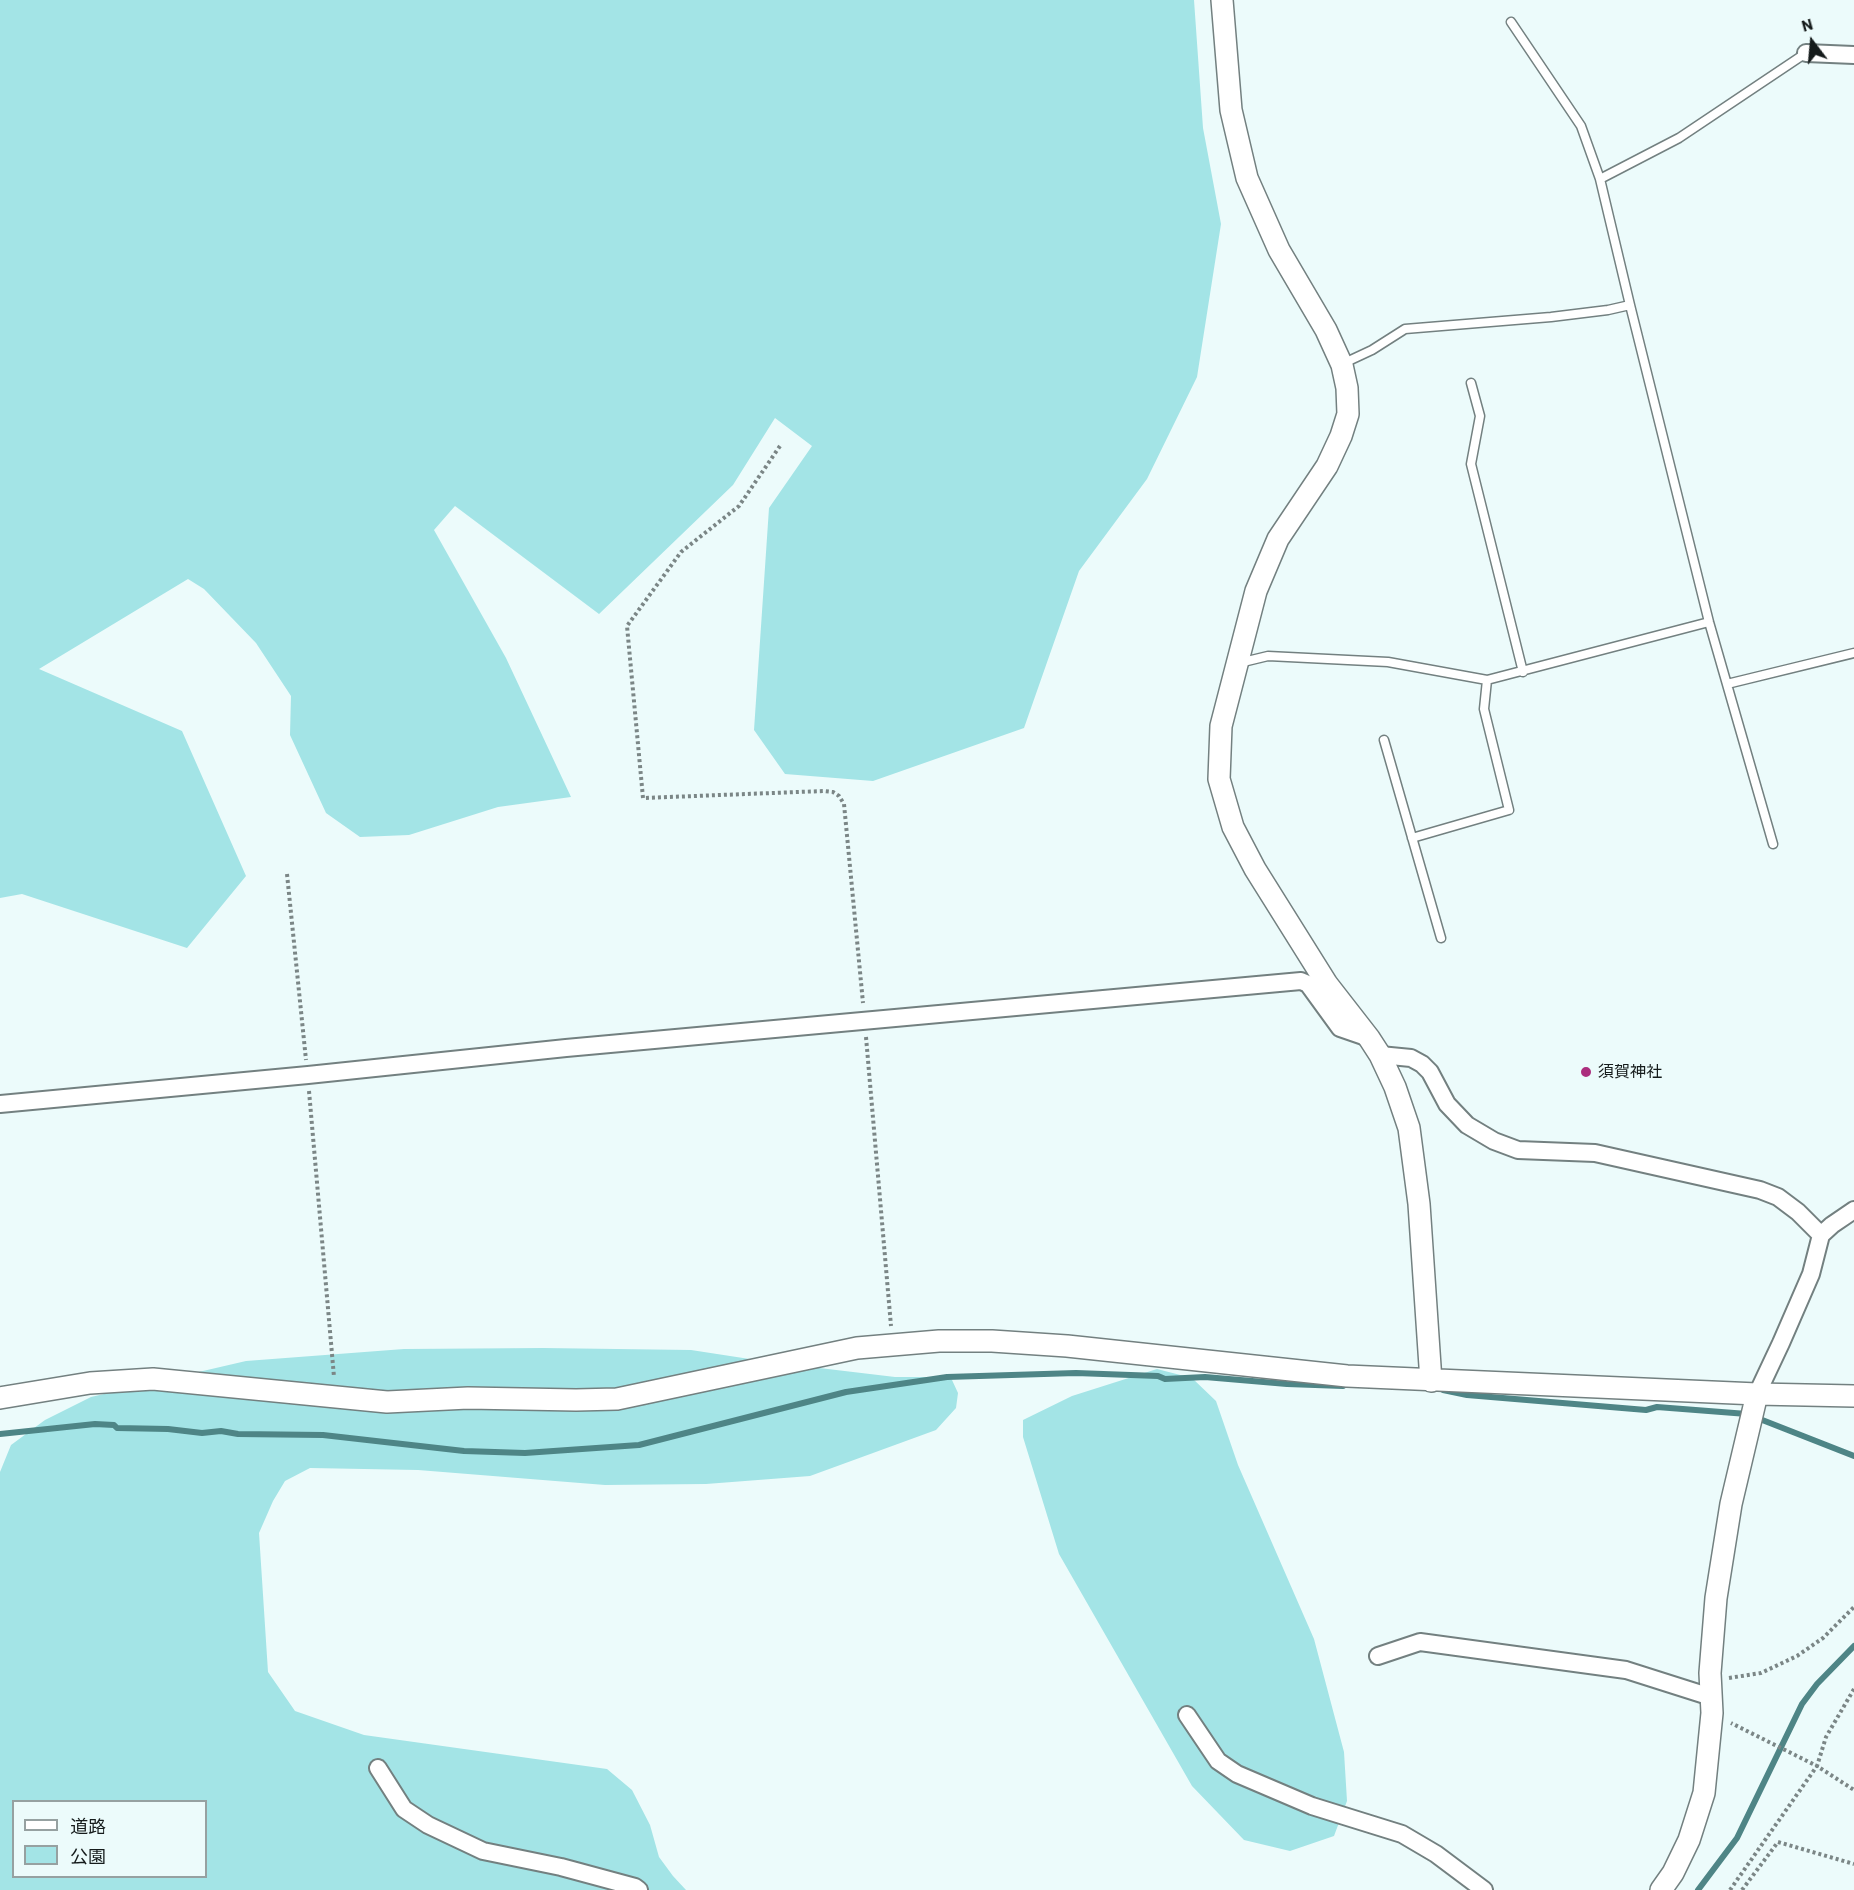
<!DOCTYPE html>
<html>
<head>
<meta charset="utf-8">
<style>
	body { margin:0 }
	#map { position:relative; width:1854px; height:1890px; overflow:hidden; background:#ecfbfb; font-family:Barlow,"Noto Sans JP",sans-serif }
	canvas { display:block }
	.legend { position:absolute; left:12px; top:1800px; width:195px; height:78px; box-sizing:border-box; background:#ecfbfb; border:2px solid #96a1a1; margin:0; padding:8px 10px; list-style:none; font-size:18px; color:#151b1b }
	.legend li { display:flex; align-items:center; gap:12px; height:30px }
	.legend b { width:30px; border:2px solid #96a1a1 }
	.north { position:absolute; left:1782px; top:12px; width:60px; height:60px; -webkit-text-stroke:4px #ecfbfb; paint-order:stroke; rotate:344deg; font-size:16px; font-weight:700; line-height:24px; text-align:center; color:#151b1b }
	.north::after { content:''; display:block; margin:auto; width:21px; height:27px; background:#151b1b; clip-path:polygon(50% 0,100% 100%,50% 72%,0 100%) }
</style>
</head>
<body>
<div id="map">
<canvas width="1854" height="1890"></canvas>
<ul class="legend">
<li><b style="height:8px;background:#fff"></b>道路</li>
<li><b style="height:16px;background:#a3e4e6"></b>公園</li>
</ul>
<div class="north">N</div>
</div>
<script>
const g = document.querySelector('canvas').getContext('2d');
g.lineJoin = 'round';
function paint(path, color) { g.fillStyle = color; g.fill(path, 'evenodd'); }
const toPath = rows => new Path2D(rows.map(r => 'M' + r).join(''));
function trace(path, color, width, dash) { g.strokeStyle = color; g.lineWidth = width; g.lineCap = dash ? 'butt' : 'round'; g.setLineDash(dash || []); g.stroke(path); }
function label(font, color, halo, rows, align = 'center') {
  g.font = font + ' Barlow,"Noto Sans JP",sans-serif'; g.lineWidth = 5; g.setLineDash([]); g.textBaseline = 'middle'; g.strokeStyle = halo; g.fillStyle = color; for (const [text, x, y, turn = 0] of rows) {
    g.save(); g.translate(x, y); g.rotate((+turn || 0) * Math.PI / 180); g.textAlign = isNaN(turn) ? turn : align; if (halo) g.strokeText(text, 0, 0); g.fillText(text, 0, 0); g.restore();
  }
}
paint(toPath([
	[0,0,1194,0,1203,128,1221,224,1197,377,1147,479,1079,571,1024,728,873,781,785,774,754,730,769,508,812,446,775,418,733,485,599,614,455,506,434,530,506,658,571,797,498,807,409,835,360,837,326,813,290,735,291,696,256,643,204,589,188,579,39,669,182,731,246,876,187,948,22,894,0,898],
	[543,1348,691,1350,769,1362,895,1377,936,1377,952,1380,958,1393,956,1408,936,1430,810,1476,706,1484,605,1485,418,1470,310,1468,285,1481,273,1501,259,1533,268,1672,295,1711,364,1735,607,1769,632,1790,650,1825,659,1857,673,1876,686,1890,0,1890,0,1472,11,1445,45,1420,91,1397,246,1361,404,1349],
	[14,1802,206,1802,206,1876,14,1876],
	[1157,1369,1192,1378,1216,1401,1238,1465,1314,1639,1344,1752,1347,1801,1334,1836,1290,1851,1244,1840,1192,1786,1059,1554,1023,1437,1023,1420,1072,1396]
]), '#a3e4e6');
trace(toPath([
	[1443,1390,1467,1395,1646,1410,1657,1407,1747,1414,1854,1456],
	[0,1434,95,1424,114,1425,117,1428,168,1429,202,1433,221,1431,238,1434,323,1435,464,1451,525,1453,639,1445,846,1392,947,1377,1076,1373,1158,1376,1165,1379,1205,1377,1287,1384,1343,1386],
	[1698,1890,1737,1838,1802,1704,1817,1684,1854,1646]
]), '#4e8586', 6);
const service = toPath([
	[1600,179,1679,138,1806,53],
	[1630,305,1709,622,1773,844],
	[1342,364,1372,350,1405,329,1551,317,1608,310,1630,305,1600,179,1581,126,1511,22],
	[1471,383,1480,416,1471,464,1523,672],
	[1239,663,1268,656,1388,662,1487,680,1709,622],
	[1727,684,1854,653],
	[1384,740,1441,938],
	[1412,838,1509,810,1484,709,1487,680]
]);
const minor = toPath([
	[1806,53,1854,55],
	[1380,1055,1411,1058,1422,1064,1430,1072,1447,1104,1467,1125,1494,1141,1518,1150,1595,1153,1760,1190,1778,1197,1798,1212,1821,1235],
	[0,1104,308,1075,566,1048,1301,981,1308,984,1340,1028,1369,1038],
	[1757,1394,1781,1343,1811,1274,1821,1235,1832,1225,1854,1210],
	[1378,1656,1420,1642,1626,1670,1711,1697],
	[1187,1715,1218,1761,1237,1774,1312,1806,1402,1834,1436,1854,1484,1890],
	[378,1768,404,1809,428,1825,483,1851,561,1867,635,1887,639,1890]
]);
const tertiary = toPath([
	[1222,0,1231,110,1247,178,1279,250,1326,330,1342,365,1347,388,1348,414,1341,436,1327,466,1278,539,1256,591,1221,726,1219,779,1233,827,1255,869,1327,984,1369,1038,1380,1055,1395,1087,1409,1128,1419,1204,1431,1381],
	[0,1398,90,1383,153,1379,387,1402,468,1398,576,1400,617,1399,857,1348,939,1341,992,1341,1067,1346,1347,1376,1757,1394,1854,1396],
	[1661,1890,1673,1873,1689,1840,1704,1793,1712,1713,1710,1673,1716,1598,1731,1504,1757,1394]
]);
trace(service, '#738080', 11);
trace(minor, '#738080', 20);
trace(tertiary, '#738080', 24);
trace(toPath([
	[780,446,739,506,681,552,627,626,643,798,824,791,833,792,839,796,844,804,863,1003],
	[287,874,306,1060],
	[866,1037,891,1326],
	[309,1091,334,1377],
	[1729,1678,1761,1673,1797,1656,1823,1638,1854,1607],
	[1854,1689,1826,1737,1817,1766,1854,1790],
	[1730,1890,1817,1766,1731,1723],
	[1742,1890,1778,1842,1854,1864]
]), '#7b8686', 4, [3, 3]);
trace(service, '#fff', 8);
trace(minor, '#fff', 16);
trace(tertiary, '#fff', 21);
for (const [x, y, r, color] of [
	[1586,1072,6,"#ab2d7d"]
]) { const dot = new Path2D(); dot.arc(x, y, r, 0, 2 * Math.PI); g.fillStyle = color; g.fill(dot); trace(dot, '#ecfbfb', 2); }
label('16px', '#151b1b', '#ecfbfb', [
	["須賀神社",1598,1072]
], 'left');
</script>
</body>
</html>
